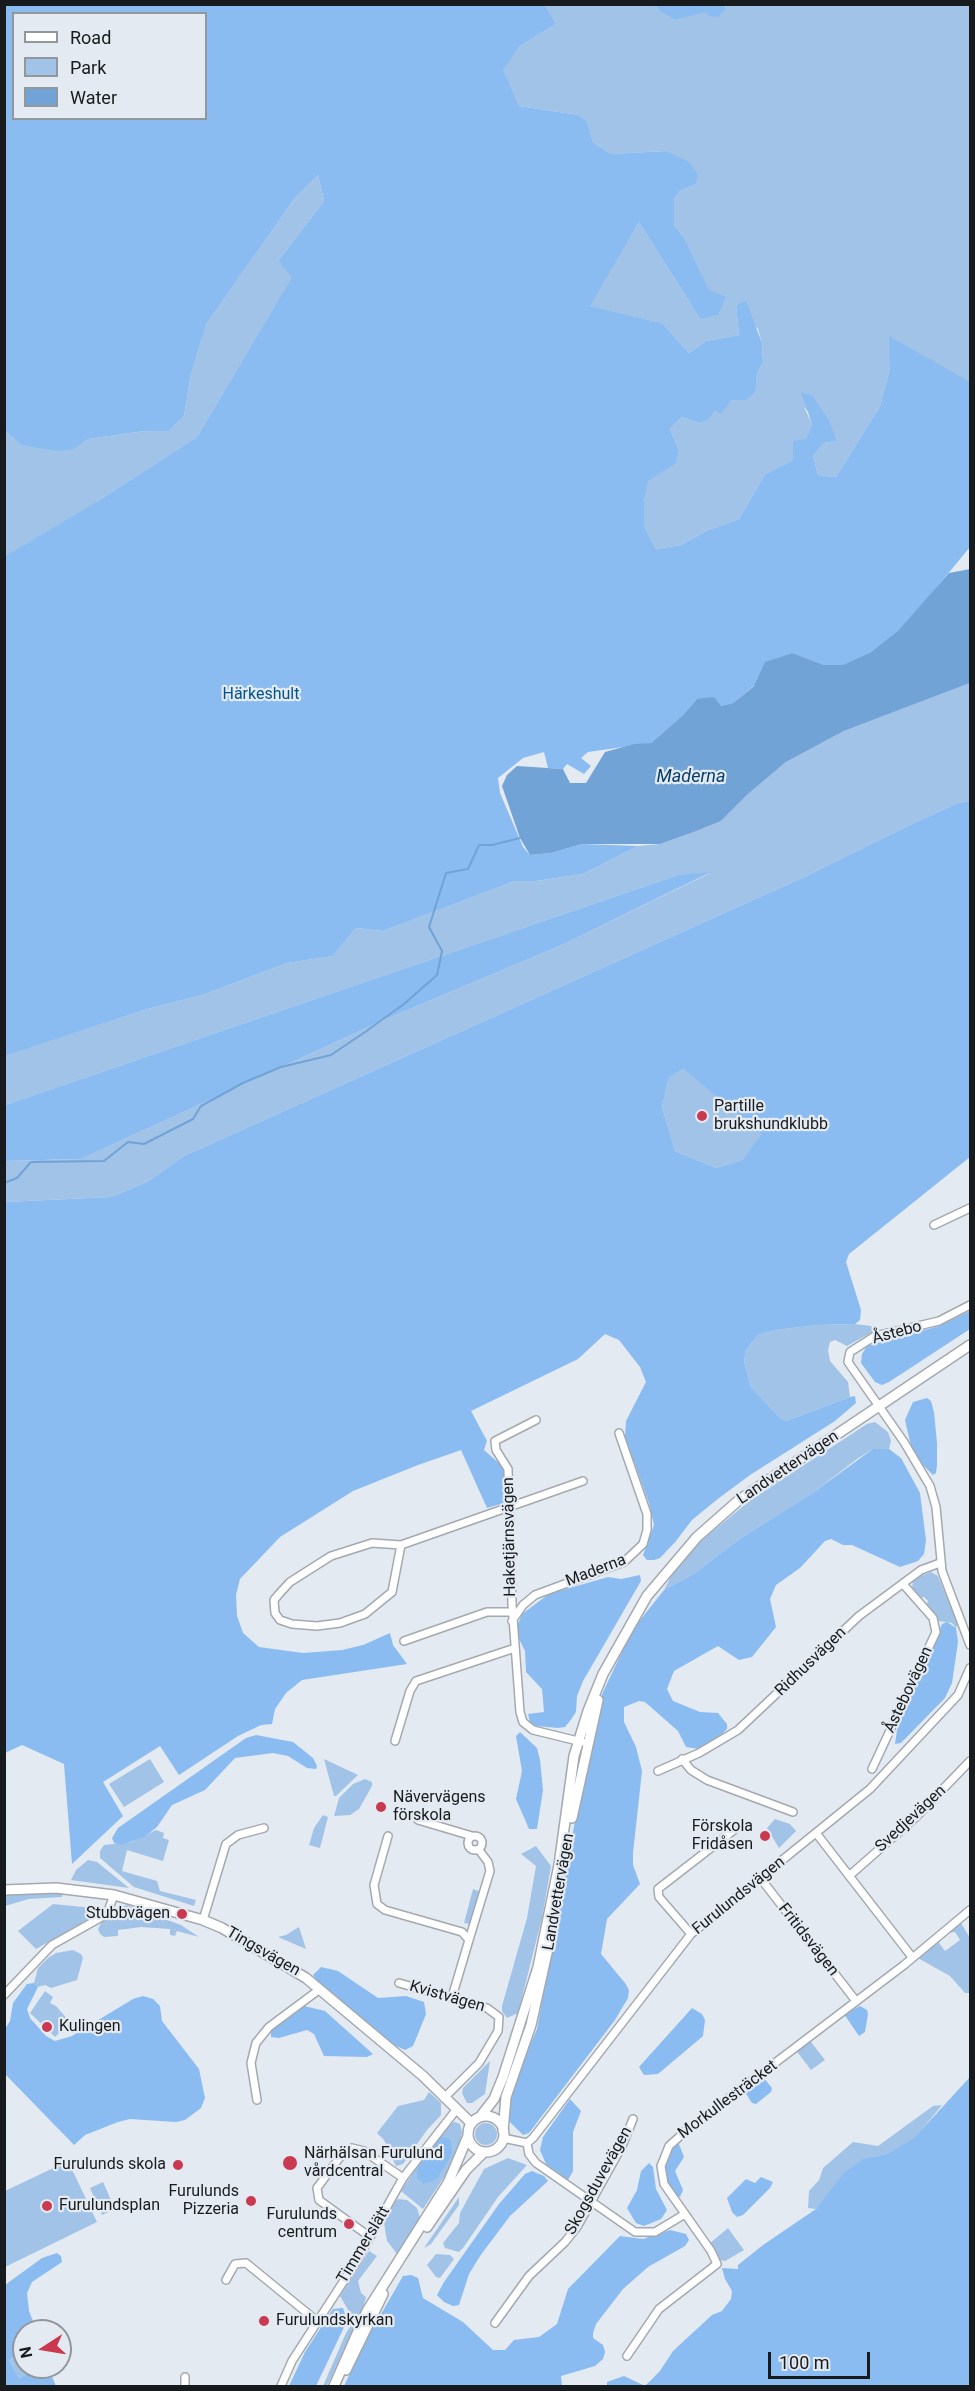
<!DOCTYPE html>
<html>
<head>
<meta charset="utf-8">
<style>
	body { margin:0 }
	#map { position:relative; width:975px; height:2391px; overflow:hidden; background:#e4eaf1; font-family:Roboto,sans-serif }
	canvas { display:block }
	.frame { position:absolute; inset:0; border:6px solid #181b1d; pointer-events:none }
	.legend { position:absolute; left:12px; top:12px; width:195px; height:108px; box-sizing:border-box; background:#e4eaf1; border:2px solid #92979c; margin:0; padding:8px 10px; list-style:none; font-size:18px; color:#181b1d }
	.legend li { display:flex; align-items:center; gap:12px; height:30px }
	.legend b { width:30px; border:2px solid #92979c }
	.north { position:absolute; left:12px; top:2319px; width:60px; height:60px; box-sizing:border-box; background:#e4eaf1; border:2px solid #92979c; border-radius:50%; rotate:258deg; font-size:16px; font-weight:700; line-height:24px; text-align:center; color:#181b1d }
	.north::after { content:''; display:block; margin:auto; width:21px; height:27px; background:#c9394f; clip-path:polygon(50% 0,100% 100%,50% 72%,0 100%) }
	.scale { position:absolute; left:768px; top:2352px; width:102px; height:27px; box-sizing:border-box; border:3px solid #181b1d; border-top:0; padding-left:8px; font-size:18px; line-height:21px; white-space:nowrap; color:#181b1d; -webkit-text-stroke:4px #e4eaf1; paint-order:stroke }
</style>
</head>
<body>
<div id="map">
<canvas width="975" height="2391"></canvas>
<div class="frame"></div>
<ul class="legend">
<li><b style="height:8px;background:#fff"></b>Road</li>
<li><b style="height:16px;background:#a1c3e7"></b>Park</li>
<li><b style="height:16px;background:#72a3d6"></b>Water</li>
</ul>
<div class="north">N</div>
<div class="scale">100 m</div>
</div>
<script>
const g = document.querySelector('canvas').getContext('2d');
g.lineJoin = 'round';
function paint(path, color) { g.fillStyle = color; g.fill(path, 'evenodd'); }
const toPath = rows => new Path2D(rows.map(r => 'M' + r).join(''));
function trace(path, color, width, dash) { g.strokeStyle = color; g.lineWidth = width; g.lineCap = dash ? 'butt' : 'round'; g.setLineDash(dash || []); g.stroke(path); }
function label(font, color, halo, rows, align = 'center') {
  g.font = font + ' Roboto,sans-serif'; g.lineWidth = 4.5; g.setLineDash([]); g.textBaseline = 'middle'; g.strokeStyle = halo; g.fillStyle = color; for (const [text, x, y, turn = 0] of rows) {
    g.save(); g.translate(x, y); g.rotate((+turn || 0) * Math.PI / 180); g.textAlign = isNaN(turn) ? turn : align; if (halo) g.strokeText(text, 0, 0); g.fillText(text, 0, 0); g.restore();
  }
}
paint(toPath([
	[545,5,655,5,660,12,675,20,696,13,726,9,725,5,970,5,970,382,890,368,880,406,836,477,818,475,813,456,824,443,836,441,804,407,812,424,806,440,793,460,765,474,739,519,706,531,681,545,656,549,644,526,644,501,647,481,676,464,679,451,670,429,682,417,699,423,707,420,715,411,721,413,732,400,754,392,757,373,763,363,762,343,758,329,736,304,739,335,706,341,689,353,662,323,589,306,639,222,700,319,709,291,684,237,674,225,674,199,680,191,696,184,666,151,611,154,593,142,587,121,579,115,519,106,502,70,520,46,556,24],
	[318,175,324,201,278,261,293,276,197,437,104,497,5,557,4,430,21,445,75,449,88,439,145,431,169,431,184,416,191,374,207,323,295,198],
	[970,683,970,801,958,803,912,824,800,879,184,1156,147,1182,111,1197,5,1202,5,1161,81,1159,386,1019,562,945,710,873,678,875,5,1105,4,1056,144,1010,205,994,287,963,333,956,356,928,383,931,515,881,536,881,583,874,638,846,660,844,694,832,721,821,748,794,786,762,844,731],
	[683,1069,763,1134,742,1160,716,1168,675,1151,662,1107,669,1078],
	[855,1324,871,1326,874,1331,847,1346,835,1340,830,1342,828,1350,830,1361,848,1382,850,1397,786,1421,779,1417,751,1387,744,1361,746,1350,758,1335,776,1330,817,1325],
	[875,1422,888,1432,891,1441,889,1449,873,1449,857,1459,814,1492,738,1540,695,1573,664,1590,677,1565,703,1539,752,1499,867,1424],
	[931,1572,938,1576,958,1624,956,1628,952,1623,939,1621,926,1606,928,1601,924,1597,919,1598,912,1589,913,1579],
	[150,1759,164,1782,124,1807,109,1784],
	[324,1759,358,1775,336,1796,334,1796],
	[365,1779,372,1782,372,1786,359,1809,350,1815,334,1816,339,1798,353,1784],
	[323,1815,328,1817,320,1848,309,1845,314,1828],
	[775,1819,790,1824,796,1831,779,1848,767,1828],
	[156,1830,164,1833,163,1838,169,1840,163,1861,127,1850,122,1871,157,1881,160,1891,196,1900,194,1906,134,1887,100,1858,100,1851,104,1845,131,1842],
	[536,1846,551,1866,542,1918,518,2013,507,2018,502,2011,502,2006,527,1918,536,1866,521,1854],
	[88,1860,97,1862,129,1888,71,1880,76,1870],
	[473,1889,481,1892,470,1924,464,1923],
	[45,1892,63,1894,62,1897,29,1899,5,1906,5,1894],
	[53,1904,94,1908,103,1911,36,1949,18,1931],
	[127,1905,181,1925,199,1937,177,1931,175,1936,170,1935,170,1929,141,1927,118,1930,118,1936,104,1937,100,1934,98,1929,101,1923,118,1908],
	[961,1923,970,1938,969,1993,965,1993,950,1976,916,1957,942,1938,939,1943,945,1951,960,1940,955,1932,948,1933],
	[299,1927,306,1949,278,1937,286,1935],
	[73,1950,81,1954,83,1958,77,1980,51,1988,45,1985,38,1987,34,1983,38,1968,48,1958,56,1953],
	[45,1991,53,1997,50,2003,56,2006,70,2022,55,2037,30,2013],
	[808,2038,825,2060,811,2070,795,2049],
	[490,2061,485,2094,472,2103,467,2103,462,2093,463,2088],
	[429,2092,441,2103,441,2115,427,2130,403,2164,396,2166,384,2140,377,2133,398,2106,424,2100],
	[942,2105,915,2138,887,2154,865,2158,816,2209,808,2208,809,2191,819,2180,823,2168,853,2142,878,2146,933,2106],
	[455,2122,460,2124,462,2132,459,2149,454,2162,423,2209,401,2191,430,2147,450,2123],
	'475 2134a11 11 0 1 1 22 0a11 11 0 1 1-22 0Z',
	[508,2158,527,2165,498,2197,463,2248,459,2252,445,2248,443,2243,459,2223,460,2213,484,2169],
	[68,2161,97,2222,5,2267,5,2191],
	[103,2182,115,2209,102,2215,90,2188],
	[459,2197,459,2205,431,2244,424,2248],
	[398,2199,407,2200,417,2208,420,2218,398,2255,387,2241,384,2223,393,2203],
	[728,2228,744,2250,725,2261,719,2260,709,2244],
	[369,2251,377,2256,358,2281,361,2293,366,2297,363,2308,327,2386,323,2386,346,2333,356,2318,351,2315,340,2296],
	[436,2254,450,2255,454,2259,440,2278,436,2277,427,2265],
	[21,2353,24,2367,28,2367,31,2372,19,2378,9,2360]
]), '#a1c3e7');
paint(toPath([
	[5,5,545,5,556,24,520,46,503,70,519,106,579,115,587,121,593,142,611,154,666,151,689,162,698,175,696,184,680,191,674,199,674,225,684,237,709,290,726,297,718,315,700,319,639,222,590,306,662,323,689,353,706,341,739,335,736,305,746,301,762,343,763,363,757,373,755,392,746,400,732,400,721,414,715,411,708,420,699,423,682,417,670,429,679,451,676,464,648,481,644,501,644,526,656,549,681,545,706,531,739,519,765,474,793,460,793,441,806,439,812,424,801,392,813,396,829,421,837,441,824,443,813,456,818,475,836,477,880,406,890,368,889,336,970,382,970,547,918,610,898,632,871,652,844,665,824,665,793,653,733,703,721,706,697,699,682,716,651,743,588,752,581,758,591,766,584,774,567,764,563,769,548,768,544,752,523,758,498,778,500,793,509,814,523,847,530,855,551,853,582,844,638,846,583,874,536,881,515,881,383,931,356,928,333,956,287,963,205,994,144,1010,5,1056,4,557,104,497,197,437,292,277,278,261,324,201,318,175,295,198,207,323,191,374,184,416,169,431,145,431,88,439,75,449,58,451,21,445,4,430],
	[14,14,206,14,206,118,14,118],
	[655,5,725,5,726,9,718,17,710,16,705,12,675,20,660,12],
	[970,801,970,1157,849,1254,846,1262,861,1310,860,1320,855,1324,817,1325,776,1330,758,1335,746,1350,744,1361,751,1387,779,1417,786,1421,850,1397,855,1396,856,1403,835,1421,750,1475,719,1498,692,1520,676,1541,660,1558,654,1560,647,1560,643,1555,654,1525,649,1503,625,1437,626,1421,646,1382,640,1367,619,1340,605,1334,578,1359,471,1411,487,1441,484,1450,500,1464,504,1472,504,1503,487,1508,461,1450,418,1465,353,1491,280,1537,240,1579,236,1595,237,1616,243,1633,259,1647,303,1653,342,1650,363,1645,390,1633,393,1645,407,1664,302,1680,286,1693,275,1709,272,1724,261,1725,238,1736,179,1775,160,1746,103,1782,123,1816,72,1864,64,1764,22,1745,5,1753,5,1202,111,1197,147,1182,184,1156,800,879,912,824,958,803],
	[683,1069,762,1134,742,1160,716,1168,675,1151,662,1107,669,1078],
	[711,872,562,945,386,1019,81,1159,5,1161,5,1105,678,875],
	[970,1311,970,1329,889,1382,882,1385,875,1382,861,1363,862,1354,867,1346,939,1326],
	[927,1398,931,1401,934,1412,937,1443,937,1465,936,1473,933,1475,919,1461,911,1446,905,1420,913,1402],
	[873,1449,889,1449,901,1458,920,1493,926,1540,924,1554,918,1561,900,1567,852,1545,843,1545,831,1539,825,1541,800,1568,776,1585,770,1599,776,1627,752,1657,739,1660,718,1646,674,1671,667,1689,673,1701,700,1712,718,1713,727,1724,727,1729,717,1739,699,1749,686,1747,678,1731,645,1702,639,1701,624,1707,624,1722,636,1747,642,1771,633,1853,633,1865,640,1884,607,1919,601,1954,625,1983,629,1990,628,1998,615,2020,529,2133,523,2135,509,2121,512,2087,537,2029,592,1728,603,1692,633,1629,664,1590,695,1573,738,1540,814,1492],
	[640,1575,641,1581,583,1681,577,1696,576,1712,570,1721,565,1727,558,1728,536,1726,530,1722,528,1714,544,1712,542,1689,526,1672,525,1651,518,1637,518,1624,522,1614,549,1594,608,1577,621,1579],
	[947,1622,956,1628,958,1642,952,1683,945,1698,901,1743,895,1744,897,1730,942,1624],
	[520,1732,537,1748,540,1760,543,1790,537,1829,529,1829,516,1799,522,1771,516,1736],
	[256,1735,293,1742,313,1758,317,1766,316,1769,307,1768,288,1756,273,1753,235,1758,205,1790,172,1805,157,1827,144,1837,121,1845,114,1843,112,1838,118,1828,246,1738],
	[321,1967,338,1971,378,1998,406,1996,424,2002,426,2014,413,2046,405,2050,394,2045,316,1980,313,1975],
	[34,1983,38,1987,27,2009,30,2018,46,2036,55,2041,72,2036,133,1999,143,1996,153,1999,160,2006,162,2021,199,2069,205,2098,201,2108,185,2120,176,2122,130,2119,118,2122,85,2135,74,2145,5,2074,5,2029,10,2021,13,2003,27,1984],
	[304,2006,325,2011,373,2054,367,2057,324,2056,314,2034,307,2030,279,2038,271,2037,271,2030],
	[860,2006,867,2010,868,2014,865,2032,859,2036,844,2014],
	[692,2008,702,2014,705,2020,703,2036,658,2074,644,2075,639,2067],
	[763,2077,772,2088,771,2092,756,2104,752,2103,743,2089],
	[970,2077,970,2386,607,2386,607,2382,624,2376,645,2386,660,2371,673,2351,712,2315,722,2311,731,2299,732,2291,725,2279,722,2268,738,2269,738,2265,763,2245,816,2209,845,2172,865,2158,887,2154,914,2138],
	[570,2099,581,2111,573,2132,573,2171,568,2180,546,2164,540,2150,543,2137],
	[441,2137,448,2138,451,2141,452,2154,437,2179,424,2184,417,2178,418,2166,435,2140],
	[677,2139,684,2157,675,2171,683,2190,680,2197,673,2193,667,2181,663,2162,666,2153],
	[649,2163,653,2167,656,2189,667,2210,661,2219,644,2226,636,2223,627,2208,637,2190,641,2171],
	[532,2171,544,2176,548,2181,510,2216,480,2256,469,2274,459,2305,453,2306,444,2302,437,2295,444,2282,499,2204,525,2174],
	[761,2177,773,2182,770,2188,743,2215,737,2217,732,2212,727,2198,746,2179,755,2183],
	[670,2230,686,2234,689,2240,685,2246,648,2267,623,2289,596,2324,593,2333,593,2338,603,2345,605,2352,603,2359,595,2366,561,2376,562,2386,344,2386,365,2342,403,2276,411,2275,418,2278,423,2298,463,2322,493,2350,505,2350,514,2340,539,2337,557,2324,568,2289,620,2236,643,2239],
	[57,2253,61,2256,62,2262,32,2282,27,2293,29,2311,37,2331,24,2331,24,2359,21,2353,9,2360,19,2378,31,2372,28,2367,48,2367,56,2386,5,2386,5,2285,42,2258],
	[343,2308,347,2321,316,2386,289,2386,305,2352,333,2309]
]), '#8abcf1');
paint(toPath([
	[970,569,970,683,844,731,786,762,748,794,721,821,694,832,660,844,582,844,551,853,530,855,520,838,502,786,507,775,517,766,563,769,570,783,586,783,605,752,634,744,651,743,682,716,697,699,714,697,721,706,733,703,754,686,765,662,793,653,824,665,843,665,871,652,898,631,949,573]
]), '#72a3d6');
trace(toPath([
	[4,1183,17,1178,31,1162,104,1161,128,1142,144,1144,193,1119,201,1106,243,1083,281,1067,331,1055,365,1032,404,1004,437,975,442,951,429,927,446,873,468,869,479,845,492,845,520,838]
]), '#72a3d6', 2);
const minor = toPath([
	[934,1225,970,1208],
	[970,1305,939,1321,875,1336,850,1352,848,1362,904,1442,930,1486,936,1507,942,1571,970,1645],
	[536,1420,495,1441,496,1450,508,1469,512,1604,520,1712,523,1722,533,1730,582,1742],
	[401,1545,392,1592,365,1614,340,1623,317,1626,292,1624,280,1620,275,1613,274,1600,279,1594,290,1582,331,1556,372,1543,401,1545,583,1481],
	[512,1621,523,1605,535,1595,624,1562,643,1544,647,1530,647,1514,619,1433],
	[404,1641,487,1612,512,1612],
	[395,1741,410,1691,416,1681,515,1648],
	[682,1759,691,1770,707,1780,793,1812],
	[872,1769,936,1632,933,1618,903,1584],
	[658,1771,699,1753,738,1730,859,1616,921,1570,940,1563],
	[418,1820,472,1836],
	[816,1833,912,1957],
	'468 1843a7 7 0 1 1 14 0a7 7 0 1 1-14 0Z',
	[388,1836,374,1885,377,1904,385,1910,462,1932,469,1940,452,1997],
	[849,1876,916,1817,970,1761],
	[761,1879,856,2001],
	[203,1920,226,1844,238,1835,264,1828],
	[691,1934,659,1897,658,1889,734,1830],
	[469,1940,490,1871,488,1862,479,1850],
	[399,1983,487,2008,499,2017,498,2031,479,2063,444,2098],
	[4,1995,52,1945,107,1914,114,1895],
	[257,2100,251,2063,256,2043,269,2027,320,1989],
	[503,2138,527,2143],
	[527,2143,533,2138,691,1934,870,1789,958,1695,970,1668],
	[527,2143,529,2154,536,2163,635,2232,655,2232,685,2214],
	[370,2237,319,2200,317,2188,343,2153,352,2148,364,2151,403,2178],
	[226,2280,235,2264,246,2263,317,2321],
	[495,2323,529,2276,565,2242,577,2227,622,2146,633,2119],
	[627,2356,659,2309,717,2264,711,2251,664,2184,661,2166,669,2146,688,2129,904,1965,970,1910],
	[185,2377,185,2386],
	[281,2386,292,2361,356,2262,403,2178,456,2110]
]);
const tertiary = toPath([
	[572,1818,598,1700],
	[4,1890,56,1888,114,1895,203,1920,222,1928,306,1978,423,2076,471,2123],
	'468 2134a18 18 0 1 1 36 0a18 18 0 1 1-36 0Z',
	[480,2117,494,2099,503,2077,538,1967,559,1865,574,1756,588,1711,603,1674,647,1596,697,1537,739,1500,970,1345],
	[503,2131,506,2097,531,2025,549,1944],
	[427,2227,466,2170,484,2152],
	[346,2370,383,2294],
	[334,2386,367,2311,448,2183,468,2136]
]);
trace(minor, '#a3a9af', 10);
trace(tertiary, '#a3a9af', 12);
trace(minor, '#fff', 7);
trace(tertiary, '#fff', 9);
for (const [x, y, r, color] of [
	[702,1116,6,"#c9394f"],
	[381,1807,6,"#c9394f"],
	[765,1836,6,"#c9394f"],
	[182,1914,6,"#c9394f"],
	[47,2027,6,"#c9394f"],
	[290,2163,8,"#c9394f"],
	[178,2165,6,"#c9394f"],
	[251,2201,6,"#c9394f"],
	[47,2206,6,"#c9394f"],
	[349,2224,6,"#c9394f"],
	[264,2321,6,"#c9394f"]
]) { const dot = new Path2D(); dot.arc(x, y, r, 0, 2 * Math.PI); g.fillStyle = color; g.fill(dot); trace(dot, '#e4eaf1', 2); }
label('16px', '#015290', '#e4eaf1', [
	["Härkeshult",261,695]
]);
label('16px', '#181b1d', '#e4eaf1', [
	["Partille",714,1107],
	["brukshundklubb",714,1125],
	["Nävervägens",393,1798],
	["förskola",393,1816],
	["Förskola",753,1827,"right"],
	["Fridåsen",753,1845,"right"],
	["Stubbvägen",170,1914,"right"],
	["Kulingen",59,2027],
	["Närhälsan Furulund",304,2154],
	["vårdcentral",304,2172],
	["Furulunds skola",166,2165,"right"],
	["Furulunds",239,2192,"right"],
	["Pizzeria",239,2210,"right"],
	["Furulundsplan",59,2206],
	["Furulunds",337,2215,"right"],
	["centrum",337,2233,"right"],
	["Furulundskyrkan",276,2321]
], 'left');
label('16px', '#181b1d', '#e4eaf1', [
	["Åstebo",897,1333,-15],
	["Landvettervägen",788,1468,-34],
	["Haketjärnsvägen",510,1537,-91],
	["Maderna",596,1571,-21],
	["Ridhusvägen",811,1662,-44],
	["Åstebovägen",909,1690,-65],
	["Svedjevägen",911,1819,-43],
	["Landvettervägen",559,1892,-80],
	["Furulundsvägen",739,1896,-39],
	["Fritidsvägen",808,1940,52],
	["Tingsvägen",263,1952,30],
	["Kvistvägen",447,1997,16],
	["Morkullesträcket",728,2100,-37],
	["Skogsduvevägen",599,2181,-61],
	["Timmerslätt",364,2245,-59]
]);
label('italic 18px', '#053e6d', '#e4eaf1', [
	["Maderna",691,777]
]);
</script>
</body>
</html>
